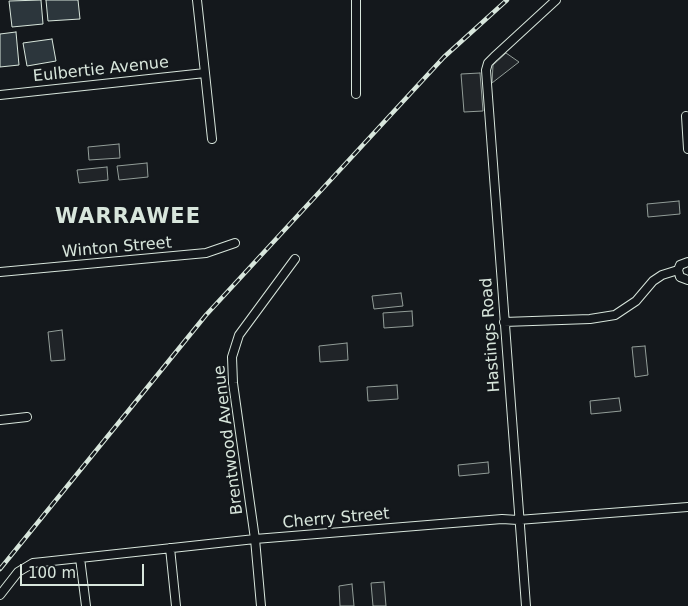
<!DOCTYPE html>
<html>
<head>
<meta charset="utf-8">
<style>
	body { margin:0 }
	#map { position:relative; width:688px; height:606px; overflow:hidden; background:#14181c; font-family:"DejaVu Sans",sans-serif }
	canvas { display:block }
	.scale { position:absolute; left:20px; top:564px; width:124px; height:22px; box-sizing:border-box; border:2px solid #d8e6dc; border-top:0; padding-left:6px; font-size:15px; line-height:18px; white-space:nowrap; color:#d8e6dc; -webkit-text-stroke:4px #14181c; paint-order:stroke }
</style>
</head>
<body>
<div id="map">
<canvas width="688" height="606"></canvas>
<div class="scale">100 m</div>
</div>
<script>
const g = document.querySelector('canvas').getContext('2d');
g.lineJoin = 'round';
function paint(path, color) { g.fillStyle = color; g.fill(path, 'evenodd'); }
const toPath = rows => new Path2D(rows.map(r => 'M' + r).join(''));
function trace(path, color, width, dash) { g.strokeStyle = color; g.lineWidth = width; g.lineCap = dash ? 'butt' : 'round'; g.setLineDash(dash || []); g.stroke(path); }
function label(font, color, halo, rows, align = 'center') {
  g.font = font + ' "DejaVu Sans",sans-serif'; g.lineWidth = 4; g.setLineDash([]); g.textBaseline = 'middle'; g.strokeStyle = halo; g.fillStyle = color; for (const [text, x, y, turn = 0] of rows) {
    g.save(); g.translate(x, y); g.rotate((+turn || 0) * Math.PI / 180); g.textAlign = isNaN(turn) ? turn : align; if (halo) g.strokeText(text, 0, 0); g.fillText(text, 0, 0); g.restore();
  }
}
const green = toPath([
	[506,53,519,62,492,83,493,65,506,53],
	[480,73,483,111,464,112,461,74,480,73],
	[119,144,120,158,89,160,88,147,119,144],
	[147,163,148,177,119,180,117,166,147,163],
	[107,167,108,180,79,183,77,170,107,167],
	[679,201,680,214,648,217,647,204,679,201],
	[401,293,403,306,374,309,372,296,401,293],
	[412,311,413,326,384,328,383,313,412,311],
	[62,330,65,360,51,361,48,332,62,330],
	[347,343,348,360,320,362,319,346,347,343],
	[645,346,648,375,635,377,632,347,645,346],
	[397,385,398,399,368,401,367,387,397,385],
	[619,398,621,411,591,414,590,401,619,398],
	[488,462,489,473,459,476,458,465,488,462],
	[384,582,386,606,373,606,371,583,384,582],
	[352,584,354,606,340,606,339,586,352,584]
]);
paint(green, '#202428');
trace(green, '#939e99', 1);
const building = toPath([
	[41,0,43,24,12,27,9,1,41,0],
	[46,0,78,0,80,19,48,21,46,0],
	[16,32,19,65,0,67,0,34,16,32],
	[52,39,56,61,27,66,23,43,52,39]
]);
paint(building, '#2c363c');
trace(building, '#d8e6dc', 1);
const street = toPath([
	[205,73,212,139],
	[356,94,356,0],
	[0,95,205,73,197,0],
	[686,116,688,149],
	[688,262,680,265,678,270,680,277,688,280],
	[0,272,206,253,235,243],
	[504,322,590,319,615,315,636,301,653,281,662,275,678,270],
	[0,420,27,417],
	[170,548,176,606],
	[80,558,86,606],
	[0,595,18,572,33,563,43,562,255,539,502,519,518,520,688,507],
	[261,606,255,539,233,383,232,357,239,335,295,259],
	[526,606,486,70,488,63,494,57,556,0]
]);
trace(street, '#d8e6dc', 10);
trace(street, '#14181c', 8);
const rail = toPath([
	[0,569,206,315,444,57,507,0]
]);
trace(rail, '#d8e6dc', 4.5);
trace(rail, '#14181c', 2.5, [8]);
label('16px', '#d8e6dc', '#14181c', [
	["Eulbertie Avenue",101,70,-6],
	["Winton Street",117,248,-5],
	["Hastings Road",491,335,-94],
	["Brentwood Avenue",229,440,-97],
	["Cherry Street",336,519,-5]
]);
g.letterSpacing = '1px';
label('bold 21px', '#d8e6dc', '#14181c', [
	["WARRAWEE",128,218]
]);
g.letterSpacing = '0px';
</script>
</body>
</html>
